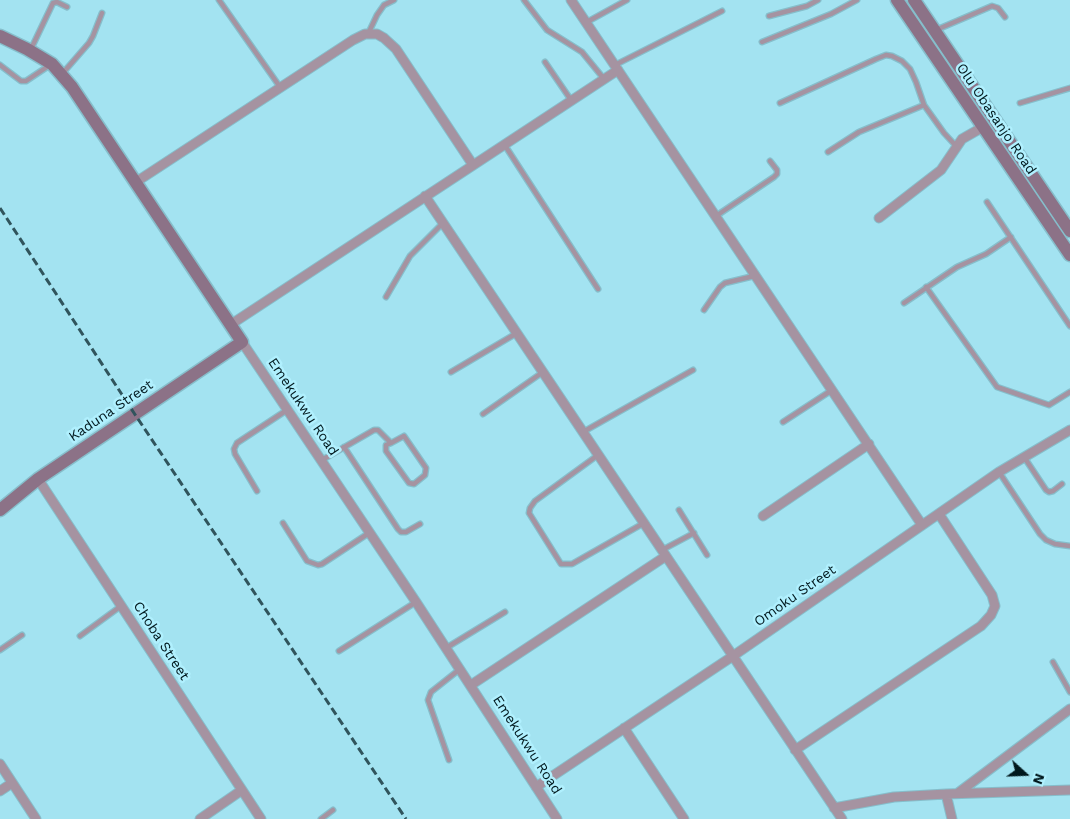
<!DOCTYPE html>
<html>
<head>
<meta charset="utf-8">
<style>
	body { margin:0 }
	#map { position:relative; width:1070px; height:819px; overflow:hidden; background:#a3e3f1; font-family:"Work Sans",sans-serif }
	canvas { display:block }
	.north { position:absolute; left:1000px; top:749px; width:50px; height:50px; -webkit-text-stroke:4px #b0f0fe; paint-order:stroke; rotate:110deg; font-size:14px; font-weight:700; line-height:20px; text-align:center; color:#00181d }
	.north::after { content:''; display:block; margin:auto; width:18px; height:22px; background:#00181d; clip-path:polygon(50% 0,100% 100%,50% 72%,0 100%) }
</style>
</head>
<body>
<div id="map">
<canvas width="1070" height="819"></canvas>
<div class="north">N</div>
</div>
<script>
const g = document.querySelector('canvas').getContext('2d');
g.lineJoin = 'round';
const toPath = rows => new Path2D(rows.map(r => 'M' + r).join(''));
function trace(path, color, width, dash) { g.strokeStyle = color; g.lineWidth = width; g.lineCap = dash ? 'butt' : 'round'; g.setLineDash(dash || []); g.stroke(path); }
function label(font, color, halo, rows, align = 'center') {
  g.font = font + ' "Work Sans",sans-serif'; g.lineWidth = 5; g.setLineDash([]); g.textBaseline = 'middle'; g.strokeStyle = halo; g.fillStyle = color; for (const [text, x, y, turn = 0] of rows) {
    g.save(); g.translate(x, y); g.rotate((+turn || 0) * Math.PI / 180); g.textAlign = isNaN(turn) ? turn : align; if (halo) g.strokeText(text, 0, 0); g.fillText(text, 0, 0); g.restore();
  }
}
const lane = toPath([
	[219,0,280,87],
	[524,0,547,30,582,52,604,79],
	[769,16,807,6,818,0],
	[587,22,627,0],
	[936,30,992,6,998,8,1005,17],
	[368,34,377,15,384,5,394,0],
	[762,42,831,14,857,0],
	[31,49,53,3,57,2,67,7],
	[545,62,571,100],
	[0,65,21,81,26,81,50,65],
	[615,65,722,11],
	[62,74,89,43,93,36,102,13],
	[780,103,876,59,886,55,892,56,902,61,910,69,916,82,924,105,944,133,956,146],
	[1020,103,1070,88],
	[504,144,598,289],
	[828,152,859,132,924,105],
	[987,202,1070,326],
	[716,216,774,177,777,174,777,170,770,161],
	[926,287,997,387,1049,405,1070,392],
	[386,297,410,256,443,223],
	[904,303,957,267,986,254,1011,237],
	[704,310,720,287,725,283,754,276],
	[451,372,517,333],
	[483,414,543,372],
	[783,422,832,390],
	[583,432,693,370],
	[344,447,398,529,401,532,406,532,420,524],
	[598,455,535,501,530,508,529,513,561,564,572,564,644,523],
	[1024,457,1046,490,1049,492,1053,491,1062,484],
	[322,460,374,430,378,430,391,443,404,436,426,468,425,475,414,484,409,483,386,451,386,445,391,443],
	[999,472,1040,534,1046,540,1055,544,1070,546],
	[257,491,235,454,234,449,237,443,287,410],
	[679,510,707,555],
	[283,523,307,561,318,565,322,564,369,533],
	[662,550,694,533],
	[80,636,121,606],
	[446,648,505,612],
	[0,650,22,635],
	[339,651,416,602],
	[1053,662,1070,692],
	[449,760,428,700,431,692,460,669],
	[321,819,333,810]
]);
const street = toPath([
	[571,0,922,525],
	[136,182,353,40,365,34,377,34,384,38,396,49,473,165],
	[425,196,842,819],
	[879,218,941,170,962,139,983,127],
	[230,325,618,70],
	[242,342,416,602,557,819],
	[38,479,261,819],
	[763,516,869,444],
	[471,685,666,556],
	[624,728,684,819],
	[795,750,981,626,991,615,995,606,992,595,939,514],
	[0,764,36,819],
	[536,787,733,656,999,472,1070,430],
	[0,791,12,783],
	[958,793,1070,709],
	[946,794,952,819],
	[834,808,894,797,946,794,1070,790],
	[200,819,242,790]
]);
const secondary = toPath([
	[897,0,1070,255],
	[914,0,1070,231],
	[0,36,27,49,52,64,72,87,242,342,38,479,0,510]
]);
trace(lane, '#86becb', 7);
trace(street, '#86becb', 11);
trace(secondary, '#86becb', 15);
trace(lane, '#a593a1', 4.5);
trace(street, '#a593a1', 9);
trace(secondary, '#8c7287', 12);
trace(toPath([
	[0,208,134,413,406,819]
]), '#30545c', 3, [8, 4]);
label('14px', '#00181d', '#b0f0fe', [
	["Olu Obasanjo Road",996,119,56],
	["Emekukwu Road",303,407,56],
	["Kaduna Street",111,411,-34],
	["Omoku Street",795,596,-35],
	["Choba Street",161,641,57],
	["Emekukwu Road",527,745,57]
]);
</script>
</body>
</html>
